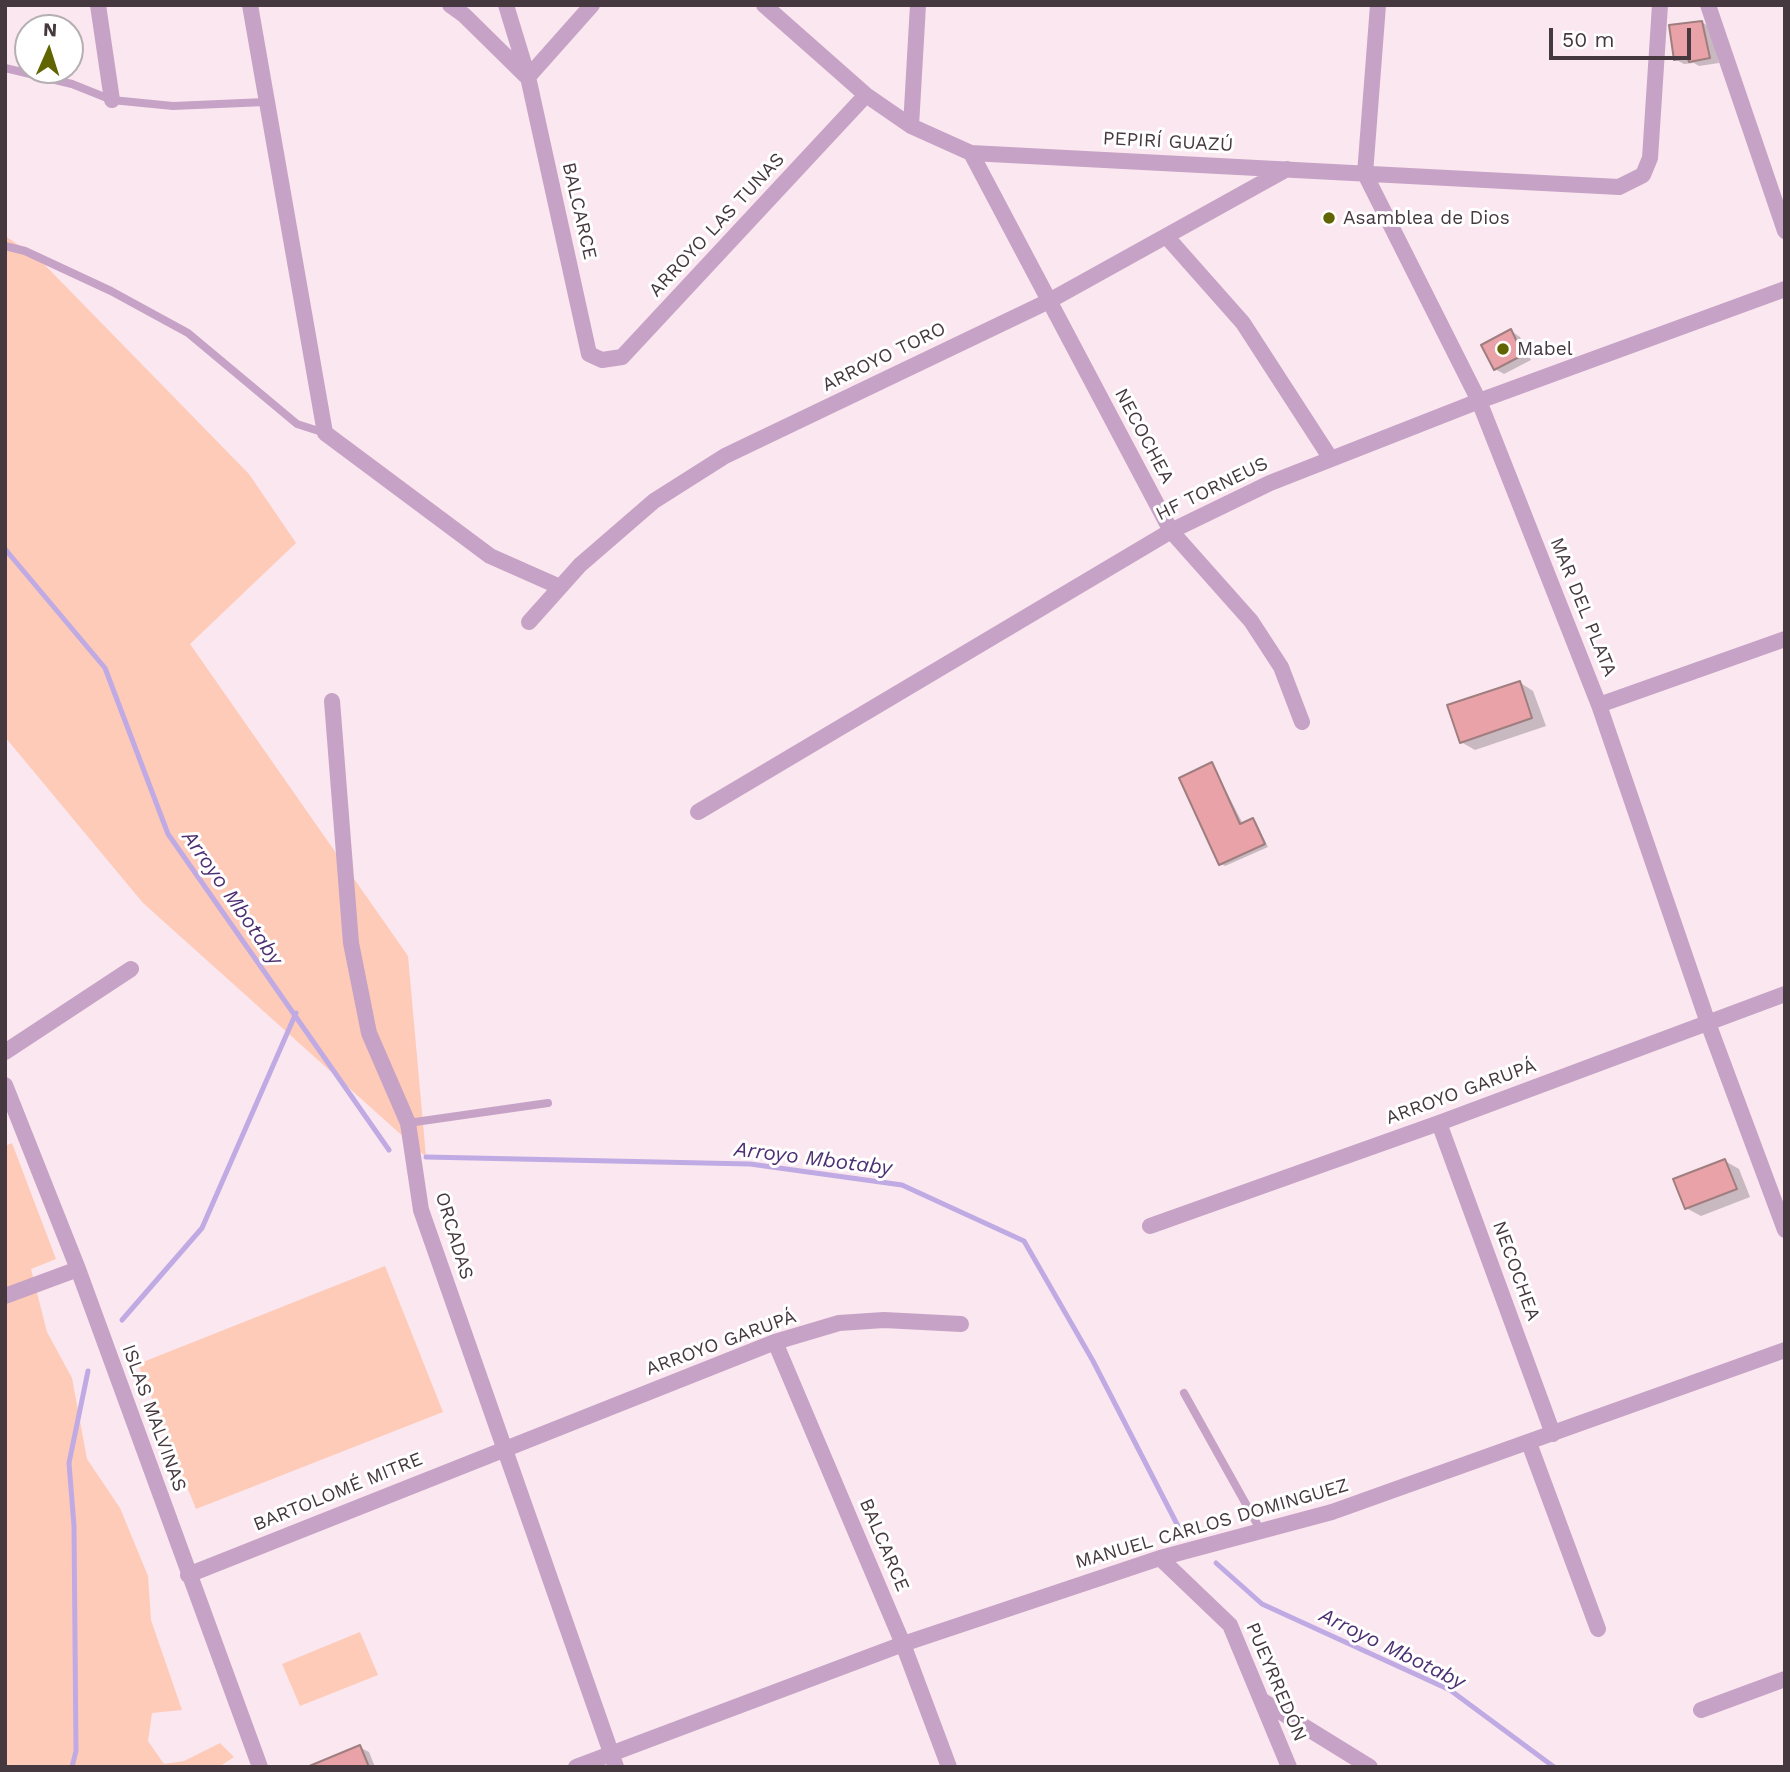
<!DOCTYPE html>
<html>
<head>
<meta charset="utf-8">
<style>
	body { margin:0 }
	#map { position:relative; width:1790px; height:1772px; overflow:hidden; background:#fbe7ef; font-family:"Work Sans",sans-serif }
	canvas { display:block }
	.frame { position:absolute; inset:0; border:7px solid #45383e; pointer-events:none }
	.north { position:absolute; left:14px; top:14px; width:70px; height:70px; box-sizing:border-box; background:#fff; border:2px solid #b5afb2; border-radius:50%; rotate:3deg; font-size:19px; font-weight:700; line-height:28px; text-align:center; color:#45383e }
	.north::after { content:''; display:block; margin:auto; width:24px; height:32px; background:#616501; clip-path:polygon(50% 0,100% 100%,50% 72%,0 100%) }
	.scale { position:absolute; left:1549px; top:28px; width:142px; height:32px; box-sizing:border-box; border:4px solid #45383e; border-top:0; padding-left:9px; font-size:21px; line-height:24px; white-space:nowrap; color:#45383e; -webkit-text-stroke:5px #fff; paint-order:stroke }
</style>
</head>
<body>
<div id="map">
<canvas width="1790" height="1772"></canvas>
<div class="frame"></div>
<div class="north">N</div>
<div class="scale">50 m</div>
</div>
<script>
const g = document.querySelector('canvas').getContext('2d');
g.lineJoin = 'round';
function paint(path, color) { g.fillStyle = color; g.fill(path, 'evenodd'); }
const toPath = rows => new Path2D(rows.map(r => 'M' + r).join(''));
function trace(path, color, width, dash) { g.strokeStyle = color; g.lineWidth = width; g.lineCap = dash ? 'butt' : 'round'; g.setLineDash(dash || []); g.stroke(path); }
function label(font, color, halo, rows, align = 'center') {
  g.font = font + ' "Work Sans",sans-serif'; g.lineWidth = 6; g.setLineDash([]); g.textBaseline = 'middle'; g.strokeStyle = halo; g.fillStyle = color; for (const [text, x, y, turn = 0] of rows) {
    g.save(); g.translate(x, y); g.rotate((+turn || 0) * Math.PI / 180); g.textAlign = isNaN(turn) ? turn : align; if (halo) g.strokeText(text, 0, 0); g.fillText(text, 0, 0); g.restore();
  }
}
paint(toPath([
	[5,236,37,257,249,474,296,543,190,644,408,956,426,1157,143,903,5,737],
	[12,1143,56,1259,31,1269,47,1332,72,1378,87,1459,120,1508,148,1576,151,1620,182,1710,152,1713,148,1741,164,1764,184,1761,220,1743,234,1757,219,1767,5,1767,5,1146],
	[385,1266,443,1412,196,1509,138,1364],
	[360,1632,378,1675,300,1706,282,1664]
]), '#fecbb9');
paint(toPath([
	[1702,22,1711,28,1719,63,1699,66,1694,63,1684,64,1675,59],
	[1511,331,1520,337,1531,360,1504,374,1495,369],
	[1519,682,1533,691,1546,726,1475,750,1461,742],
	[1212,764,1243,824,1253,820,1256,822,1268,847,1225,866,1221,864],
	[1725,1161,1739,1169,1750,1197,1701,1216,1686,1208],
	[359,1747,369,1752,375,1767,310,1765]
]), '#0003');
trace(toPath([
	[5,549,105,668,168,834,389,1150],
	[426,1157,750,1164,902,1185,1024,1241,1093,1361,1180,1530],
	[122,1320,202,1228,296,1013],
	[1216,1563,1262,1604,1450,1690,1554,1767],
	[72,1767,76,1751,74,1526,69,1463,88,1371]
]), '#bfaae3', 5);
const building = toPath([
	[1702,21,1710,58,1689,62,1688,58,1674,60,1669,25,1702,21],
	[1511,329,1523,355,1494,370,1481,345,1511,329],
	[1520,681,1532,718,1460,743,1447,705,1520,681],
	[1212,762,1240,824,1253,818,1265,844,1219,865,1179,778,1212,762],
	[1725,1159,1737,1189,1685,1209,1673,1179,1725,1159],
	[360,1745,369,1767,307,1767,360,1745]
]);
paint(building, '#e9a3a8');
trace(building, '#9f7e80', 2);
trace(toPath([
	[5,68,72,84,112,100,173,106,265,102],
	[5,246,25,251,111,291,188,333,297,424,325,433],
	[408,1123,548,1103],
	[1184,1393,1261,1531]
]), '#c6a2c6', 8);
trace(toPath([
	[98,5,112,100],
	[250,5,325,433,490,556,560,587],
	[450,5,464,15,526,76],
	[506,5,528,77,589,354,602,360,622,357,866,95],
	[764,5,866,95,911,126,971,153,1619,187,1643,175,1650,158,1660,5],
	[1378,5,1365,174,1479,401,1599,705,1708,1023,1785,1230],
	[1708,5,1785,231],
	[528,77,592,5],
	[911,126,918,5],
	[971,153,1171,531,1251,621,1281,667,1302,722],
	[1166,236,1243,323,1331,459],
	[529,622,580,565,654,501,725,456,1049,301,1287,169],
	[332,701,351,943,369,1033,408,1123,421,1210,616,1767],
	[1599,705,1785,639],
	[698,812,1171,531,1270,483,1479,401,1785,289],
	[5,1052,131,969],
	[5,1085,78,1269,260,1767],
	[1439,1123,1553,1434],
	[1150,1226,1439,1123,1785,994],
	[5,1296,78,1269],
	[775,1342,903,1644,949,1767],
	[1529,1443,1598,1629],
	[1160,1558,1230,1625,1289,1767],
	[188,1575,775,1342,839,1323,884,1320,961,1324],
	[1263,1701,1370,1767],
	[1701,1710,1785,1679],
	[576,1767,903,1644,1160,1558,1332,1512,1785,1350]
]), '#c6a2c6', 16);
for (const [x, y, r, color] of [
	[1329,218,7,"#616501"],
	[1503,349,7,"#616501"]
]) { const dot = new Path2D(); dot.arc(x, y, r, 0, 2 * Math.PI); g.fillStyle = color; g.fill(dot); trace(dot, '#fff', 2.5); }
label('19px', '#45383e', '#fff', [
	["PEPIRÍ GUAZÚ",1168,142,3],
	["BALCARCE",579,211,77],
	["ARROYO LAS TUNAS",717,225,-47],
	["ARROYO TORO",884,357,-26],
	["NECOCHEA",1144,436,62],
	["HF TORNEUS",1212,489,-26],
	["MAR DEL PLATA",1583,607,68],
	["ARROYO GARUPÁ",1461,1092,-20],
	["ORCADAS",454,1236,73],
	["NECOCHEA",1516,1271,70],
	["ARROYO GARUPÁ",721,1343,-20],
	["ISLAS MALVINAS",154,1418,70],
	["BARTOLOMÉ MITRE",338,1492,-22],
	["MANUEL CARLOS DOMINGUEZ",1212,1524,-16],
	["BALCARCE",884,1545,67],
	["PUEYRREDÓN",1276,1682,67]
]);
label('19px', '#45383e', '#fff', [
	["Asamblea de Dios",1343,218],
	["Mabel",1517,349]
], 'left');
label('italic 21px', '#4d3073', '#fff', [
	["Arroyo Mbotaby",232,898,55],
	["Arroyo Mbotaby",813,1159,7],
	["Arroyo Mbotaby",1392,1649,26]
]);
</script>
</body>
</html>
